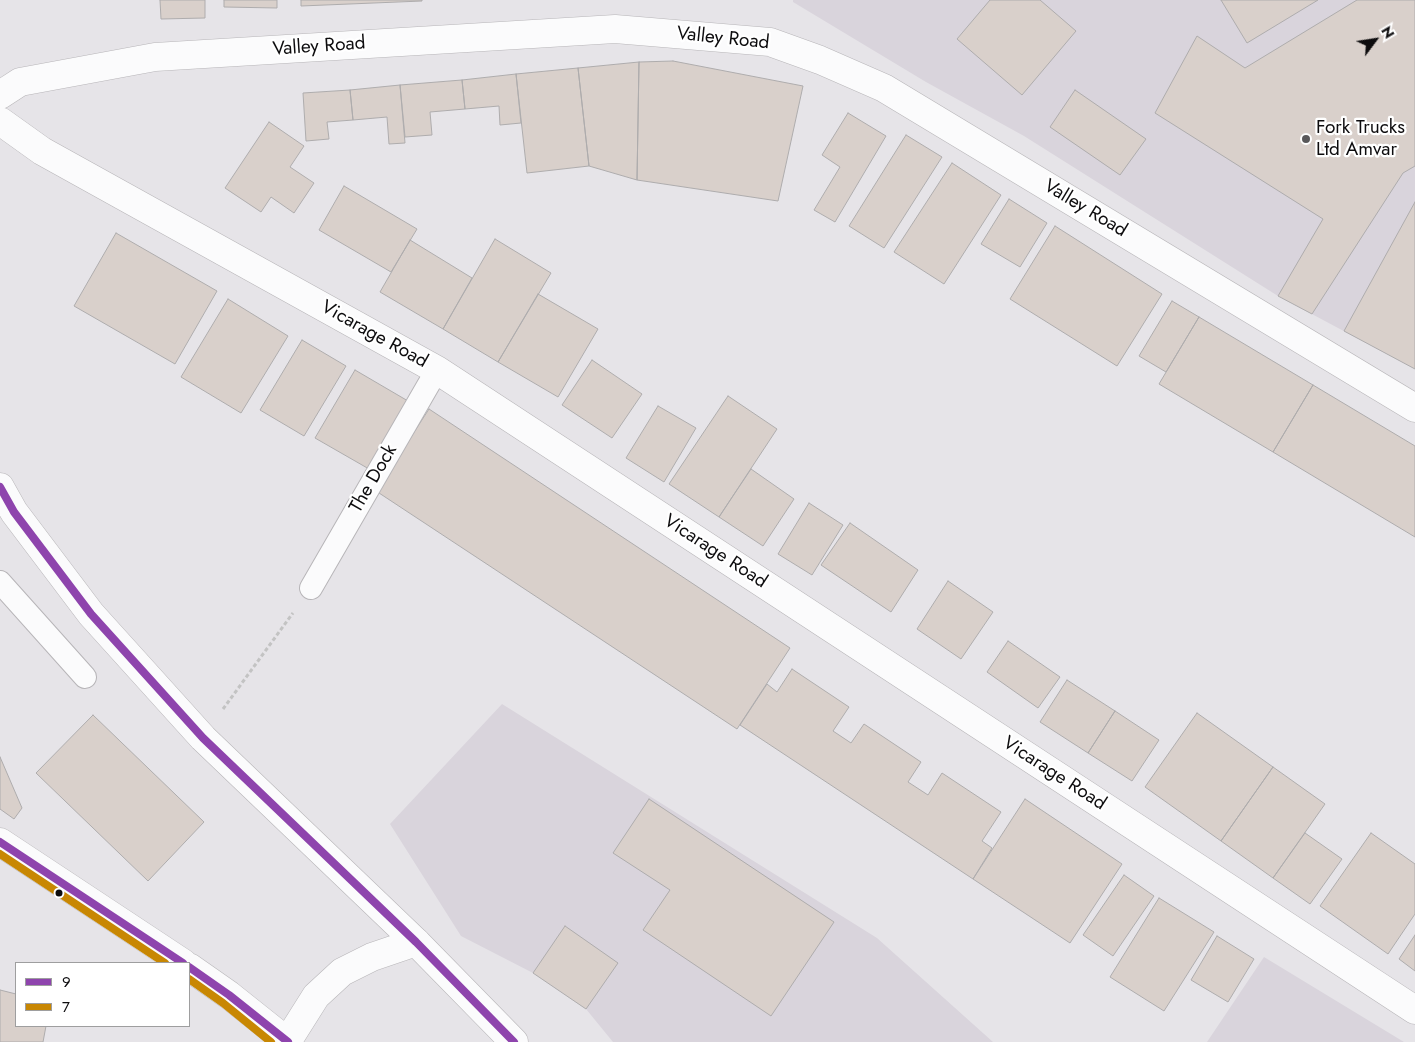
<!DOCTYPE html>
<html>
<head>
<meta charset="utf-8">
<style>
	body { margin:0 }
	#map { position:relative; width:1415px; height:1042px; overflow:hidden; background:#e6e4e8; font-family:Jost,sans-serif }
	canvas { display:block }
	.legend { position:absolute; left:15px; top:962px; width:175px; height:65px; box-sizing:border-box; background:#fff; border:1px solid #9e9e9f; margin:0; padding:6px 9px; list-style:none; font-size:15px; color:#0d0c0e }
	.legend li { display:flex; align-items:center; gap:10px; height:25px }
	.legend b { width:25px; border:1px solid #9e9e9f }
	.north { position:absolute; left:1350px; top:15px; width:50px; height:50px; -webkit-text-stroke:4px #fff; paint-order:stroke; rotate:59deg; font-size:14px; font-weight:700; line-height:20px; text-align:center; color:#0d0c0e }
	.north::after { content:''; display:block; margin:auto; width:18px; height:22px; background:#0d0c0e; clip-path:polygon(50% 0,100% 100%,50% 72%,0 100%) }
</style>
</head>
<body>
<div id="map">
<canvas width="1415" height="1042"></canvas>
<ul class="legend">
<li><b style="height:6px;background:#8e44ad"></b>9</li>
<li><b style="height:6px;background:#c88703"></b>7</li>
</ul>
<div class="north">N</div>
</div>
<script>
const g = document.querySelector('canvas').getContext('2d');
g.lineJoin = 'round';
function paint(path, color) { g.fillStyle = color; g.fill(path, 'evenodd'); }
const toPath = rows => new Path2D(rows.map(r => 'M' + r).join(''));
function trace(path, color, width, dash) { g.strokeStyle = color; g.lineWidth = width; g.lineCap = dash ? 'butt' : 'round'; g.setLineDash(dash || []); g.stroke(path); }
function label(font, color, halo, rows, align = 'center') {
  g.font = font + ' Jost,sans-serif'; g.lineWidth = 4.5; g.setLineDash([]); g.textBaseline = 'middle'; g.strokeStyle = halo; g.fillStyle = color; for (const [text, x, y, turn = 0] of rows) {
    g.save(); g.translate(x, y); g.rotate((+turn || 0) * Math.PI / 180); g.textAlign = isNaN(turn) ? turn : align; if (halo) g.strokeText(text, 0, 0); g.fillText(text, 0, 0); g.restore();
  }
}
paint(toPath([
	[793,0,1415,0,1415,369,1278,296,1024,136,926,82,793,2],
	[502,704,877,938,993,1042,613,1042,586,1009,533,973,461,936,390,824],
	[1264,957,1404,1042,1207,1042]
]), '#d9d4dc');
const building = toPath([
	[160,0,205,0,205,18,161,19,160,0],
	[224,0,277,0,277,8,224,7,224,0],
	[301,0,422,0,422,1,301,6,301,0],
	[990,0,1040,0,1076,31,1022,95,957,39,990,0],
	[1221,0,1318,0,1247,43,1221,0],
	[1357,0,1415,0,1415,166,1403,173,1312,314,1278,296,1323,219,1155,113,1197,36,1245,68,1357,0],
	[673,61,803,86,778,201,637,180,639,62,673,61],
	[639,62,637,180,589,166,578,68,639,62],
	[578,68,589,166,527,173,516,74,578,68],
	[516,74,521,123,500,125,499,106,465,109,462,80,516,74],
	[462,80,465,109,430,112,432,135,405,137,400,85,462,80],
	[400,85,405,143,389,144,387,117,353,120,350,90,400,85],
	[350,90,353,120,327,122,329,139,306,141,303,93,350,90],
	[1075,90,1146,139,1120,175,1050,127,1075,90],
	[848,113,886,136,835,222,814,210,840,167,822,155,848,113],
	[269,122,304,146,290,167,314,183,294,213,271,197,261,212,225,188,269,122],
	[906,135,942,157,884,248,849,226,906,135],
	[952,163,1001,195,944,284,894,252,952,163],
	[344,186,417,229,391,272,319,230,344,186],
	[1009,199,1047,223,1020,267,981,244,1009,199],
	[1415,202,1415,369,1344,331,1415,202],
	[1055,226,1162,294,1117,366,1010,299,1055,226],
	[116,233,217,291,175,364,74,306,116,233],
	[495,239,551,273,498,362,443,329,495,239],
	[410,240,472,278,443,329,380,292,410,240],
	[538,294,598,329,558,397,498,362,538,294],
	[228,299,288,336,241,413,181,377,228,299],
	[1172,301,1199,317,1166,372,1139,356,1172,301],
	[1199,317,1313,385,1273,452,1159,384,1199,317],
	[302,340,346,366,304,436,260,410,302,340],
	[592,360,642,394,612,438,562,405,592,360],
	[355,370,408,401,369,469,315,438,355,370],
	[1313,385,1415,446,1415,537,1273,452,1313,385],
	[728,396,777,429,719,517,669,484,728,396],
	[658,406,696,428,664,482,626,458,658,406],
	[429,409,790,648,737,729,376,491,429,409],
	[751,469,794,499,763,546,719,517,751,469],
	[809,503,843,525,812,575,778,554,809,503],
	[850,523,918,570,891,612,821,565,850,523],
	[948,581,993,612,961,659,917,629,948,581],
	[1008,641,1060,677,1038,708,987,672,1008,641],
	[792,669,849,707,833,731,851,743,864,724,921,762,908,782,928,795,942,773,1001,812,982,841,992,848,973,879,740,725,767,684,777,692,792,669],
	[1067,680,1115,711,1088,753,1040,722,1067,680],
	[1115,711,1159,740,1132,781,1088,753,1115,711],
	[1197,713,1273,767,1221,841,1145,787,1197,713],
	[93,715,204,822,148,881,36,773,93,715],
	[0,757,22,808,14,819,0,809,0,757],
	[1273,767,1325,804,1273,878,1221,841,1273,767],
	[649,799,834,922,771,1016,643,930,670,890,613,853,649,799],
	[1025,799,1122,864,1070,943,973,879,1025,799],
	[1305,833,1342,859,1310,904,1273,878,1305,833],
	[1371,833,1415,864,1415,914,1388,954,1320,906,1371,833],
	[1124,875,1154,896,1113,956,1083,935,1124,875],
	[1159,898,1214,932,1164,1011,1110,977,1159,898],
	[565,926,618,963,586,1009,533,973,565,926],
	[1415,935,1415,971,1399,959,1415,935],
	[1217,936,1254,959,1228,1002,1191,980,1217,936],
	[0,990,16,994,16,1026,46,1026,43,1042,0,1042,0,990]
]);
paint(building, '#d9d0cb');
trace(building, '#aeacad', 1);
const service = toPath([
	[0,582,85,677],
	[311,588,437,370]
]);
const minor = toPath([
	[0,95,20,82,155,57,615,29,770,42,820,60,884,88,1415,408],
	[0,121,42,151,437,370,1415,1010],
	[287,1042,316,996,342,972,372,957,416,942]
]);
const trunk = toPath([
	[0,487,14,512,91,614,203,738,416,942,514,1042],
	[0,842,183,963],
	[189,967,229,995,288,1042]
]);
trace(service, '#b7b5b8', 24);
trace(minor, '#b7b5b8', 29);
trace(trunk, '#b7b5b8', 29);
trace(toPath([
	[223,709,293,613]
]), '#c3c3c3', 3, [4, 2.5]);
trace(service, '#fbfbfc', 22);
trace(minor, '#fbfbfc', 28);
trace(trunk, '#fbfbfc', 28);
trace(toPath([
	[0,487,14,512,91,614,203,738,416,942,514,1042],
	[0,842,183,963],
	[189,967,229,995,288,1042]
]), '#8e44ad', 8);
trace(toPath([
	[0,854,165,963],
	[189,979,223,1003,271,1042]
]), '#c88703', 8);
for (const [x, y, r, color] of [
	[1306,139,5,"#59585a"],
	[59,893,4.5,"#0d0c0e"]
]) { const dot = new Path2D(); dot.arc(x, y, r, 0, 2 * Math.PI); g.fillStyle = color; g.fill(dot); trace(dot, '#fff', 2); }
label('19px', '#0d0c0e', '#fff', [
	["Valley Road",723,39,6],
	["Valley Road",319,47,-4],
	["Valley Road",1085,209,31],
	["Vicarage Road",374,335,29],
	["The Dock",374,479,-60],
	["Vicarage Road",715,552,33],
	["Vicarage Road",1054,774,33]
]);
label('19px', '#0d0c0e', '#fff', [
	["Fork Trucks",1316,128],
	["Ltd Amvar",1316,150]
], 'left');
</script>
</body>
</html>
